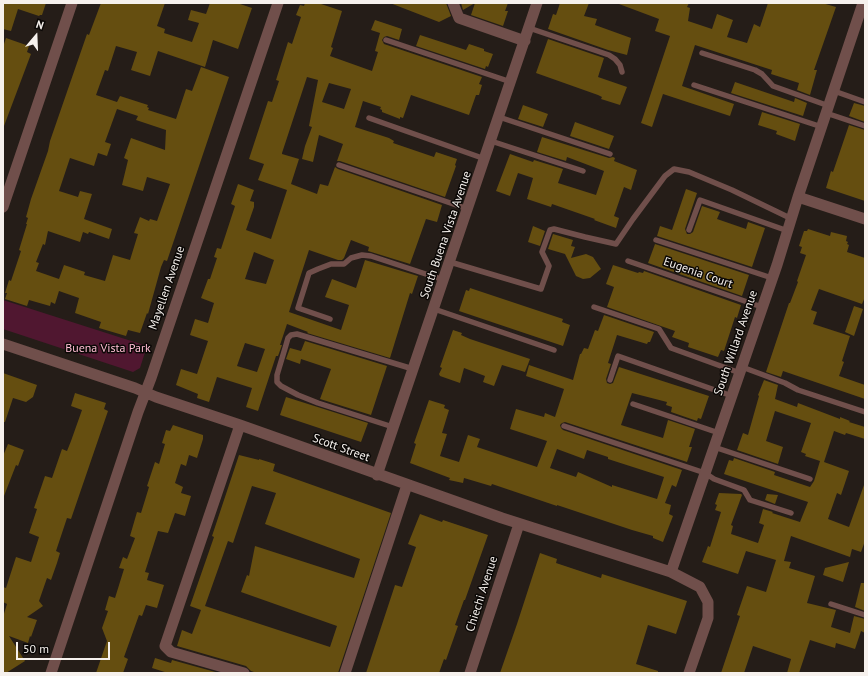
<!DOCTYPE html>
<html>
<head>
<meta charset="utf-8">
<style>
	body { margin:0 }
	#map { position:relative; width:868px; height:676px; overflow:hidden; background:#251d18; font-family:"PT Sans",sans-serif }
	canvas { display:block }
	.frame { position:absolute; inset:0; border:4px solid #f6f1ed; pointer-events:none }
	.north { position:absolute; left:16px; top:16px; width:40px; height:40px; -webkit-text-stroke:3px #0b0806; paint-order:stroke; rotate:19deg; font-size:11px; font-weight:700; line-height:16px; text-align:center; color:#f6f1ed }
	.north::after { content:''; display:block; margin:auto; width:14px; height:18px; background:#f6f1ed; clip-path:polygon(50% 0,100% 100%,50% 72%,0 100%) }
	.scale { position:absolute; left:16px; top:642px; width:94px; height:18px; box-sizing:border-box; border:2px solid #f6f1ed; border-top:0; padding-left:5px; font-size:12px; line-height:14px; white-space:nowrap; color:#f6f1ed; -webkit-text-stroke:3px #0b0806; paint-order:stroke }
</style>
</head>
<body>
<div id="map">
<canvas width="868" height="676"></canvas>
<div class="frame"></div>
<div class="north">N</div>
<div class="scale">50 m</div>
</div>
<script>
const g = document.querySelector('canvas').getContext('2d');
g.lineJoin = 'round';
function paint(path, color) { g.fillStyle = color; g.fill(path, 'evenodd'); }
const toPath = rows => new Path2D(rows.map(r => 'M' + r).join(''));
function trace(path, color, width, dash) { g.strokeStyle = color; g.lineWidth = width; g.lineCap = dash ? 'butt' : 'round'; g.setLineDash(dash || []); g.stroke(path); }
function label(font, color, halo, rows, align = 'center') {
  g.font = font + ' "PT Sans",sans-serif'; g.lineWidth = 3; g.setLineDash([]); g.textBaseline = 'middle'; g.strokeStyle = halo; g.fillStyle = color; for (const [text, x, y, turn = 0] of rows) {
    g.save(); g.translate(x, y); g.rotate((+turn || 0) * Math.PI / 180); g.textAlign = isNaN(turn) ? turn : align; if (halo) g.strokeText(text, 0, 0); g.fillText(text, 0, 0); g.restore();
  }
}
paint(toPath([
	[3,300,147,346,140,368,133,372,3,329]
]), '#501730');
paint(toPath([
	[3,3,46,3,42,15,40,15,39,16,18,9,11,31,3,29],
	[101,3,165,3,157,26,165,29,164,33,192,42,199,23,188,20,191,10,206,14,210,3,237,3,252,8,238,49,213,40,205,67,158,51,150,76,131,70,137,52,116,46,108,71,105,70,96,95,117,102,120,96,148,105,147,107,149,108,148,110,176,119,186,89,192,91,201,67,229,77,167,261,164,260,161,267,148,314,147,313,140,333,128,330,126,336,99,328,101,322,75,313,79,298,59,291,55,304,51,302,50,306,29,300,27,306,5,299,7,293,5,293,9,280,11,281,21,251,19,250,27,224,26,224,28,218,26,217,31,199,48,151,50,141,87,34,89,35],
	[117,109,138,116,136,120,166,130,165,150,131,138,124,158,128,160,122,185,143,191,147,177,170,184,157,221,150,219,149,221,140,217,134,233,138,234,130,260,113,255,105,281,84,275,85,272,64,265,59,279,36,271,39,263,36,262,43,244,45,245,48,231,80,242,83,232,88,234,89,232,109,239,112,229,84,219,92,194,80,191,78,197,59,191,70,158,94,166,98,153,107,156,111,144,105,142],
	[305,3,318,3,342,11,331,47,333,48,330,56,372,71,378,52,375,51,380,33,371,30,375,20,402,29,399,40,387,36,384,37,382,40,384,44,482,77,479,84,482,85,479,95,476,95,469,115,411,95,403,118,400,117,400,119,382,112,382,110,380,109,381,107,363,101,355,127,389,138,394,141,393,143,434,157,436,152,457,159,455,165,456,166,445,197,340,161,337,161,343,144,319,135,313,162,302,159,305,146,312,127,309,126,318,80,307,77,282,153,282,154,299,159,291,184,317,194,320,184,328,186,335,167,338,169,442,205,437,222,426,219,410,264,368,251,369,247,351,240,344,258,342,260,338,260,309,250,289,312,341,330,349,305,325,297,332,279,356,288,365,260,418,276,412,294,410,293,390,358,307,333,308,332,287,324,280,345,282,345,278,356,276,356,258,411,246,407,252,388,217,377,209,402,197,398,198,394,176,385,181,369,197,374,208,341,190,335,195,319,208,323,214,303,201,298,208,279,210,279,217,258,214,257,217,248,221,249,235,206,231,204,238,184,254,190,250,201,254,202,254,207,246,230,271,239,287,190,258,180,264,164,249,159,268,101,272,102,279,81,276,80,288,42,292,44,301,17,296,15,300,5,304,6],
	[329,83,351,89,344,109,322,102],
	[254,252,274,260,266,284,245,279],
	[245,343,265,349,257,372,237,366],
	[390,3,446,3,451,16,439,22],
	[461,3,508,3,505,11,508,11,503,26,471,15,475,3,463,10],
	[560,3,589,3,584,16,597,19,595,25,631,38,627,55,608,50,548,29,553,14,556,15],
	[619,3,689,3,687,7,690,8,688,21,712,29,717,14,733,20,727,37,747,43,754,24,760,27,768,3,822,3,836,7,814,70,817,70,810,95,797,90,799,83,771,74,772,70,695,45,682,86,734,104,730,116,663,94,652,127,641,123,670,36,655,31,659,19,619,4],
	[420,35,466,50,469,44,484,49,484,51,493,54,488,67,486,66,485,69,416,46],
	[6,38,29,46,27,52,31,54,4,126,3,126,3,47],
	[548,39,604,58,598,77,627,87,620,105,601,99,602,97,598,95,536,73],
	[735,82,794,102,795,98,807,103,803,116,731,93],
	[854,103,865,106,865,122,849,116],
	[523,105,548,114,543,127,518,119],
	[762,112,800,124,795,141,776,134,777,131,758,125],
	[575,122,614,136,609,149,570,136],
	[849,125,865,130,865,201,826,188,831,171,833,172],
	[542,137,609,158,613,157,615,158,614,161,637,170,631,190,624,187,614,216,619,218,616,228,594,220,595,219,552,204,551,207,527,199,533,178,518,173,510,196,496,191,510,154,533,162,534,160,563,169,558,183,596,195,604,171,567,157,566,161,537,152],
	[686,189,697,193,685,229,687,234,690,234,693,232,702,206,720,212,717,219,746,229,748,222,765,228,752,267,657,236,660,226,672,230],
	[533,226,545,231,540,246,528,242],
	[808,229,830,236,831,232,847,236,846,241,848,242,847,244,849,245,847,252,865,258,865,297,862,304,819,289,811,310,817,312,813,324,850,336,842,361,844,362,839,376,865,385,865,399,783,371,781,377,766,372,789,303,790,303,798,282,797,281,806,255,800,253,802,247,799,246,804,231,807,231],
	[553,234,573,240,571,246,575,247,571,258,586,254,593,257,601,269,590,278,583,279,576,276,565,254,548,249],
	[655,244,749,275,742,296,648,263],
	[613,265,638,273,639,272,643,273,644,271,741,305,737,318,735,317,724,351,721,350,718,357,688,347,689,343,672,337,675,331,607,307,614,287,606,284],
	[470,288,563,319,562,322,570,325,563,346,459,311,466,290,469,291],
	[854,306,863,309,854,336,845,332],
	[604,315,654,332,650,342,648,342,647,344,617,335,608,363,611,364,606,379,607,383,610,384,613,383,619,367,709,396,701,419,698,418,697,421,671,412,672,407,666,405,667,402,632,393,621,425,663,438,668,420,695,429,689,447,692,447,687,462,565,422,562,423,560,425,561,428,563,430,682,470,676,487,672,485,665,503,671,505,669,514,673,516,663,542,653,538,653,536,632,530,557,505,557,506,492,484,491,486,464,478,463,483,449,480,450,478,410,463,416,444,414,443,429,400,445,405,444,408,449,410,442,433,447,434,440,456,459,462,468,435,480,439,477,447,537,467,547,441,510,429,516,409,544,417,545,413,555,417,564,389,526,376,529,365,573,380,580,354,581,354,584,348,588,349,595,330,598,331],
	[557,449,584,459,587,450,608,457,608,459,664,477,657,499,612,485,612,487,578,472,576,477,550,468],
	[453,330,462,333,461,335,470,339,530,359,525,372,502,365,494,386,483,382,485,376,464,368,460,383,440,376,439,374,442,368,440,367],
	[305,341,387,366,371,415,320,399,331,369,301,359,300,364,286,359,290,348,301,351],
	[3,373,37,385,33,397,26,402,13,398,5,422,3,422],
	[764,380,778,385,775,399,797,407,798,403,840,419,840,417,850,421,849,422,865,427,865,439,846,433,845,435,834,431,824,462,849,471,841,495,837,493,828,519,849,527,864,485,865,486,865,541,861,552,852,549,850,557,791,536,784,561,791,562,789,568,815,576,807,603,836,610,831,627,850,633,854,616,865,619,865,633,861,631,855,649,836,643,835,648,810,640,799,673,787,673,791,659,753,646,744,673,721,673,740,616,737,615,747,586,766,592,776,560,746,551,738,574,702,562,708,546,710,547,721,512,715,510,717,505,715,504,719,493,741,494,742,495,731,525,733,526,731,534,758,543,764,525,759,523,763,509,773,512,772,513,800,522,808,502,724,474,729,460,733,461,734,458,775,472,774,475,810,487,814,481,820,461,805,456,806,454,801,452,811,423,775,411,766,441,783,447,778,464,737,450,743,433,748,435,759,396,758,395],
	[75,393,106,403,104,409,108,411,71,519,67,518,56,551,60,553,57,563,51,580,47,578,39,601,43,606,27,617,37,620,31,637,30,636,28,643,9,636,25,661,6,673,3,673,3,617,7,604,3,602,3,587,6,588,16,557,31,562,39,537,29,533,37,509,34,508,45,476,52,478,62,449,67,451,71,441,82,410,71,406],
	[286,397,368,423,361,442,280,415],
	[173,425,203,435,203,439,197,458,189,455,186,466,181,464,175,483,183,487,181,493,191,496,185,516,175,513,168,533,158,531,145,572,149,573,147,580,164,585,157,608,146,605,142,616,139,615,124,657,128,659,123,673,96,673,107,641,102,628,108,611,105,610,109,596,115,598,124,569,119,568,123,557,127,559,135,538,130,536,137,512,141,513,149,487,147,486,155,462,159,464,165,444,162,443,166,430,170,431],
	[8,444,24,450,18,466,16,465,4,496,3,456],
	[239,455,259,460,259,459,275,464,273,471,391,513,338,673,257,673,251,671,246,666,177,646,182,630,192,634,201,610,190,606,214,537,212,536],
	[252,486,276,493,265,524,360,559,354,578,255,546,249,576,247,575,241,592,337,626,330,647,205,606,228,541,233,543],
	[767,494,778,495,775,504,765,500],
	[420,514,442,522,443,520,488,535,465,600,464,600,455,625,458,626,446,660,444,659,439,673,366,673,395,585,402,587,416,547,408,544],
	[540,553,557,559,556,563,601,578,602,574,687,601,676,634,648,625,636,664,658,671,658,673,500,673,517,624],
	[849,562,843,582,823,575,825,568],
	[861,583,865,583,865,611,855,607],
	[155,658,171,663,172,660,219,673,168,673,152,668]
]), '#654e10');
trace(toPath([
	[529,28,609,55,615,59,620,65,622,72],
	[386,40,511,82],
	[702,53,755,70,762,74,773,86,829,106],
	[694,85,822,127],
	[834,91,865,102],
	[826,113,865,126],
	[499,117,610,154],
	[369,118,485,159],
	[491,141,583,171],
	[339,165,468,209],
	[689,230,700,200,788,231],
	[656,240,772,278],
	[628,261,762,307],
	[450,262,541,289,549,266,542,252,550,230,554,229,585,237,616,244,633,219,665,176,674,169,689,172,732,190,792,219],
	[594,307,659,329,671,348,740,373],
	[434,309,554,350],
	[330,319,298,308,309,273,318,269,331,264,344,264,351,258,362,255,371,256,444,280],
	[742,367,785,383,798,390,865,412],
	[610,380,618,356,732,396],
	[633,404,719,433],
	[564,426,705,473,714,479,744,490,750,500,791,513],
	[393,427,318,403,298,395,281,386,277,382,277,375,286,345,288,338,291,335,297,334,413,369],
	[714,447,810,479],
	[831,604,865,615]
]), '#704f4b', 5.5);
trace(toPath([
	[453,3,459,18,525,41],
	[798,197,865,219],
	[3,207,72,3],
	[3,344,135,388,156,397,240,425,502,518,671,572,700,587,708,602,708,618,689,673],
	[240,425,165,646,171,652,244,673],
	[377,475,537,3],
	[671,572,777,265,798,197,863,3],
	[51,673,138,412,151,378,278,3],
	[345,673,407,485],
	[470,673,519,524]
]), '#704f4b', 11);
label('12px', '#f6f1ed', '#0b0806', [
	["South Buena Vista Avenue",446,235,-71],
	["Eugenia Court",698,273,19],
	["Mayellen Avenue",167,288,-71],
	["South Willard Avenue",736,343,-71],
	["Scott Street",341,448,20],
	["Chiechi Avenue",482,594,-72]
]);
label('12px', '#febdd3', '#0b0806', [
	["Buena Vista Park",108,349]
]);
</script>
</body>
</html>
